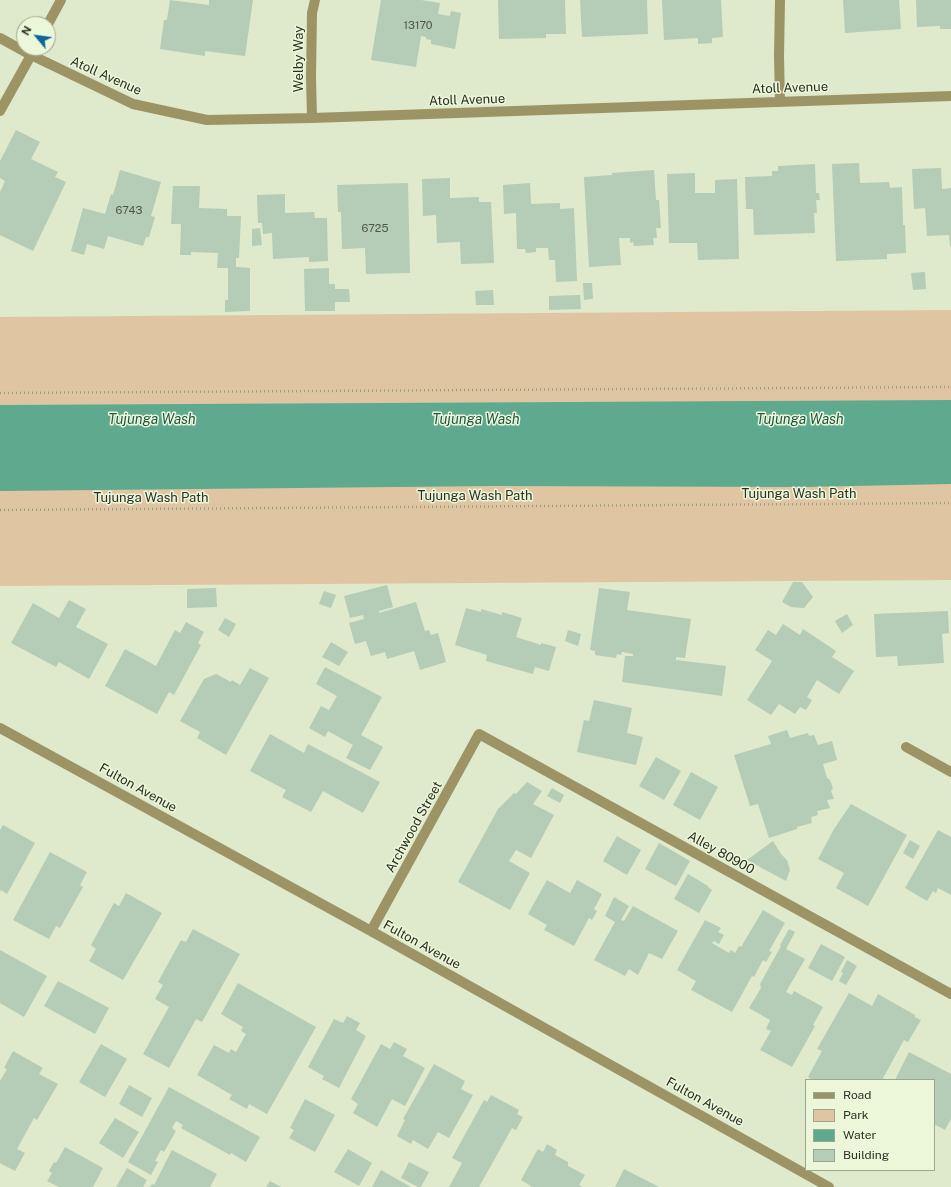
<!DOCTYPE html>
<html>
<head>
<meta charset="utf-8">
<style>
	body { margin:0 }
	#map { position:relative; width:951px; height:1187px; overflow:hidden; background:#dfe9cc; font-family:"Public Sans",sans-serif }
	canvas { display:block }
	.legend { position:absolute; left:805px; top:1079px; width:130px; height:92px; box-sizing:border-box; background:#ecf6d9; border:1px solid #9fa690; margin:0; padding:5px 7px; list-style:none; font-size:12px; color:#2b2e23 }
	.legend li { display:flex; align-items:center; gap:8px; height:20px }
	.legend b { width:20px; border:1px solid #9fa690 }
	.north { position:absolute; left:16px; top:16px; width:40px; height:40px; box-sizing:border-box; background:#ecf6d9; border:1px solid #9fa690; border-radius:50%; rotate:299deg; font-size:11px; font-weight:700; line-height:16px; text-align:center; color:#2b2e23 }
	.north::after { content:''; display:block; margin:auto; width:14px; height:18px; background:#0a6797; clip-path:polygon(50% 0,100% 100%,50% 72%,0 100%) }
</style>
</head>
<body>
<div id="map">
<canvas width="951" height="1187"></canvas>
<ul class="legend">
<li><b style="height:5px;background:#9d9465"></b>Road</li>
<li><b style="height:11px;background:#dfc5a1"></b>Park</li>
<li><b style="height:11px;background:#5fa98f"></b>Water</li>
<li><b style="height:11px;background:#b5ccb6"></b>Building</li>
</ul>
<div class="north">N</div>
</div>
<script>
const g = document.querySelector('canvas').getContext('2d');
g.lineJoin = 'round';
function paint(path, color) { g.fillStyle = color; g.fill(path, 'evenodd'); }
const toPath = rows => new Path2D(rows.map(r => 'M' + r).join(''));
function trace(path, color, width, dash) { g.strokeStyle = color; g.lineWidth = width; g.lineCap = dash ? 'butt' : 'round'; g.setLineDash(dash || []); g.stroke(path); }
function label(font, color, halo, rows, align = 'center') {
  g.font = font + ' "Public Sans",sans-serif'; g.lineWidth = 3; g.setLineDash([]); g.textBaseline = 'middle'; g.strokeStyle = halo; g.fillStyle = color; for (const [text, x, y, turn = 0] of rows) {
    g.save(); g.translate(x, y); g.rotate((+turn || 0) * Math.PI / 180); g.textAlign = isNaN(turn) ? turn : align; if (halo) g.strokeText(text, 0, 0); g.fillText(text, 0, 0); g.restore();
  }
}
paint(toPath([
	[951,310,951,580,0,586,0,317]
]), '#dfc5a1');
paint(toPath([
	[951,400,951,484,803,487,494,486,0,491,0,405]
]), '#5fa98f');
paint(toPath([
	[170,0,209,5,209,0,253,0,245,56,205,51,205,56,160,49,164,20,167,20],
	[381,0,421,0,440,3,438,14,450,16,451,11,461,13,455,49,431,44,431,40,426,39,426,37,421,36,416,67,371,60],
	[498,0,565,0,566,34,546,34,546,38,499,39],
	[580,0,647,0,648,34,582,37],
	[662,0,721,0,723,37,712,38,712,43,698,44,698,38,664,40],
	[843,0,899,0,901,29,845,33],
	[916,0,951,0,951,29,940,29,940,26,917,27],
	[16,130,40,142,31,159,58,172,55,177,66,182,33,251,0,235,0,192,5,181,0,178,0,161],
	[859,163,860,183,889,182,890,188,902,187,903,225,905,225,906,253,887,254,887,259,836,261,832,164],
	[815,164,816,193,819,193,820,200,816,200,817,213,814,213,815,233,754,235,753,209,746,209,745,177,772,176,772,171,778,171,778,166],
	[941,168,942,189,951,188,951,246,950,246,949,235,927,236,925,208,914,209,912,169],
	[120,170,161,182,151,216,155,217,149,237,146,237,143,246,108,236,104,249,87,244,84,255,71,251,83,208,105,214,111,194,113,195],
	[654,170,656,200,659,200,661,228,656,228,657,238,653,238,654,245,634,246,633,242,630,243,630,238,619,238,621,265,589,267,584,177,612,175,612,173],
	[695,173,695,193,715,193,715,180,737,179,739,259,698,260,697,243,669,243,667,174],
	[450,178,450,198,479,197,479,202,491,202,494,263,461,264,460,242,437,243,436,215,423,216,422,179],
	[408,183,410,273,366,274,365,248,342,249,341,212,338,212,337,185],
	[530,183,531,204,560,203,560,209,574,208,577,281,556,282,555,260,549,260,548,248,536,248,536,252,526,253,525,249,517,249,516,213,504,214,503,185],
	[173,186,200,186,199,208,227,209,227,216,241,216,239,258,236,258,236,267,250,268,250,311,225,312,225,300,228,300,228,268,217,268,218,253,191,252,191,255,180,255,181,224,171,224],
	[285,194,285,213,314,212,315,218,327,218,328,261,309,262,309,257,273,259,272,233,263,234,262,223,258,223,257,195],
	[260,228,262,245,252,246,252,229],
	[329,268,329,284,335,284,335,289,349,289,350,302,335,302,335,311,305,311,304,269],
	[925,272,926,289,913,290,911,273],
	[583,283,592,283,593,299,584,300],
	[493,290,494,305,476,305,475,291],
	[580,295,581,309,549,310,549,296],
	[793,582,802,582,813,597,804,608,791,607,782,602],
	[387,585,393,607,379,611,379,613,416,602,425,631,429,630,431,635,438,633,446,662,420,670,414,651,387,659,385,652,371,656,366,641,355,644,349,623,364,619,363,615,350,618,344,596],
	[216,588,217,607,187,608,187,589],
	[599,588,630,592,627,610,691,619,685,658,676,657,676,660,726,666,722,696,622,682,625,656,633,656,633,654,622,652,621,655,617,654,616,658,595,655,595,651,590,650],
	[324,591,336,595,331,608,319,604],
	[69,600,86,609,76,627,108,644,89,679,59,662,56,667,11,643,33,603,59,618],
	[466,608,481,612,481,609,502,615,502,612,522,618,516,637,541,645,541,643,556,647,549,671,535,667,533,674,486,661,487,655,455,645],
	[948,611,949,633,942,634,944,663,898,666,897,656,876,657,874,614],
	[847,614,853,625,842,633,835,621],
	[225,618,236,624,229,637,218,630],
	[186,622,204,632,198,643,201,645,174,695,169,692,157,714,105,686,125,649,156,666,175,630,180,633],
	[783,624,800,635,803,629,836,651,832,657,854,671,839,694,817,680,807,697,812,700,806,710,800,707,795,714,779,704,771,715,747,700,772,661,755,650,768,630,776,635],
	[568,630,581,634,578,646,565,641],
	[331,642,348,652,339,666,322,657],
	[325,667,382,697,361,735,383,747,370,770,346,758,353,745,328,731,325,737,309,728,321,706,329,710,337,696,316,684],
	[250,668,269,678,226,755,197,738,200,732,180,721,204,679,216,674,231,682,232,680,240,685],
	[594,700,632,708,627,733,643,737,636,765,577,752,584,720,589,721],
	[787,730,790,738,808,733,809,736,814,735,818,745,832,741,837,760,823,764,827,778,830,780,833,788,831,791,834,799,827,800,830,808,817,811,818,815,811,817,812,823,797,827,797,829,769,838,758,804,750,806,734,755,771,744,768,736],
	[270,734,304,753,308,744,380,782,363,813,323,791,311,812,282,797,286,790,250,771],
	[656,757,681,771,664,800,639,786],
	[691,772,718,787,700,820,673,805],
	[527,782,542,791,533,804,554,815,531,858,516,850,509,861,530,873,510,910,458,882,498,809,514,793,516,794],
	[552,788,564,795,560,803,547,796],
	[851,804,907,835,868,906,836,888,844,873,818,859,834,829],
	[3,825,35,843,7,894,1,890,0,892,0,830],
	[938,830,951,837,951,895,938,888,936,893,933,891,927,901,905,888],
	[617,836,641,850,627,875,603,861],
	[910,840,920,846,913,859,903,853],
	[773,841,781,854,787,860,790,870,786,881,747,860],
	[659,843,690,861,676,886,645,869],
	[50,852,87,872,80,885,83,887,60,928,56,926,49,939,13,920],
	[688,874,708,886,708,887,712,890,699,913,674,899],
	[547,880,570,893,577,880,602,894,594,909,597,911,592,920,589,918,574,946,544,930,547,925,528,914],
	[126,893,162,913,123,980,89,961,96,949,91,945,114,903,119,906],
	[614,897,629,906,621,920,624,921,633,906,678,931,662,959,649,953,638,975,629,969,625,976,594,960,615,922,605,916],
	[763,910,785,923,769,951,772,952,766,962,763,960,754,977,752,976,732,1012,691,990,696,981,677,970,705,920,721,928,718,932,724,935,719,944,714,941,712,943,729,953,731,950,735,953,739,946,741,947],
	[193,929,240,954,202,1022,196,1019,169,1068,143,1054,169,1007,155,999,163,985,158,982,181,940,186,942],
	[789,929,795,932,786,949,805,959,786,992,792,995,794,991,823,1007,813,1025,815,1026,792,1067,760,1050,771,1031,766,1029,770,1020,749,1008,761,988,760,984,781,946,780,945],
	[821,944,845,957,832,981,808,968],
	[0,950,47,976,24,1017,0,1003],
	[847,960,857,966,846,985,839,981,843,973,841,972],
	[58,981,109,1008,95,1034,44,1006],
	[238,983,316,1027,267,1114,249,1104,247,1109,229,1099,232,1095,197,1075,214,1045,229,1053,231,1049,236,1052,246,1034,241,1031,243,1027,221,1014],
	[849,993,872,1006,878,994,915,1015,915,1017,921,1020,908,1042,904,1040,882,1080,812,1080,808,1077,822,1051,817,1049],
	[347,1016,360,1023,356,1030,366,1036,339,1088,322,1079,324,1076,308,1067,334,1019,343,1023],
	[394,1042,407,1049,403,1056,425,1068,405,1106,392,1099,377,1127,353,1113,358,1104,351,1099,381,1044,390,1049],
	[101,1044,127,1059,105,1097,79,1082],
	[13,1051,43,1068,39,1074,58,1084,37,1120,34,1118,17,1149,25,1153,15,1171,0,1163,0,1081,7,1069,4,1068],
	[909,1052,951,1074,951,1119,945,1130,934,1124,934,1080,895,1080],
	[434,1064,465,1081,461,1089,473,1095,449,1138,438,1132,428,1149,413,1140,411,1144,397,1136,405,1120,403,1119],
	[129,1085,152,1098,142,1117,119,1104],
	[169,1087,260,1137,246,1162,231,1153,230,1155,181,1128,183,1125,176,1121,172,1128,176,1131,164,1152,161,1150,155,1161,158,1162,151,1175,128,1162],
	[491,1095,519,1110,517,1114,523,1117,516,1130,512,1128,479,1187,449,1187,462,1163,452,1158,484,1100,487,1102],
	[305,1099,335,1115,315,1152,289,1138,294,1130,290,1128],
	[115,1118,139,1132,123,1158,99,1143],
	[547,1144,557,1150,555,1155,568,1162,568,1166,585,1175,579,1185,583,1187,530,1187,531,1186,521,1180,538,1149,543,1152],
	[65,1147,103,1168,93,1187,59,1187,47,1181,52,1173,49,1171,54,1162,56,1163],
	[348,1149,372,1163,359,1186,334,1172],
	[172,1150,217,1174,210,1187,150,1187,152,1184,154,1185],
	[409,1162,429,1172,421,1187,418,1187,401,1178],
	[127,1168,147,1180,143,1187,116,1187],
	[624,1169,659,1187,615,1187],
	[381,1170,411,1187,372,1187],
	[270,1181,281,1187,266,1187]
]), '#b5ccb6');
trace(toPath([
	[0,393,951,387],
	[0,510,951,503]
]), '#99a08a', 2.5, [1, 3]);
trace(toPath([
	[48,24,61,0],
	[0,38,31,55,133,104,207,120,312,118,951,96],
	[780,102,779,56,780,0],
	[0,111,35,48],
	[312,118,311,77,312,13,315,0],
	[0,728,371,931,829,1187],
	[906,747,951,772],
	[371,931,479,734,951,994]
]), '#9d9465', 10);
label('11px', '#4e5648', null, [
	["13170",418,26],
	["6743",129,211],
	["6725",375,229]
]);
label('13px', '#2b2e23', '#ecf6d9', [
	["Welby Way",299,59,-90],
	["Atoll Avenue",106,76,24],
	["Atoll Avenue",790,88,-2],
	["Atoll Avenue",467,100,-2],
	["Tujunga Wash Path",799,494],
	["Tujunga Wash Path",475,496],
	["Tujunga Wash Path",151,498],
	["Fulton Avenue",138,788,29],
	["Archwood Street",414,827,-61],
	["Alley 80900",721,853,29],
	["Fulton Avenue",422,945,29],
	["Fulton Avenue",705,1102,29]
]);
label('italic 14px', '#1c5745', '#ecf6d9', [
	["Tujunga Wash",152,420],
	["Tujunga Wash",476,420],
	["Tujunga Wash",800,420]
]);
</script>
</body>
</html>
